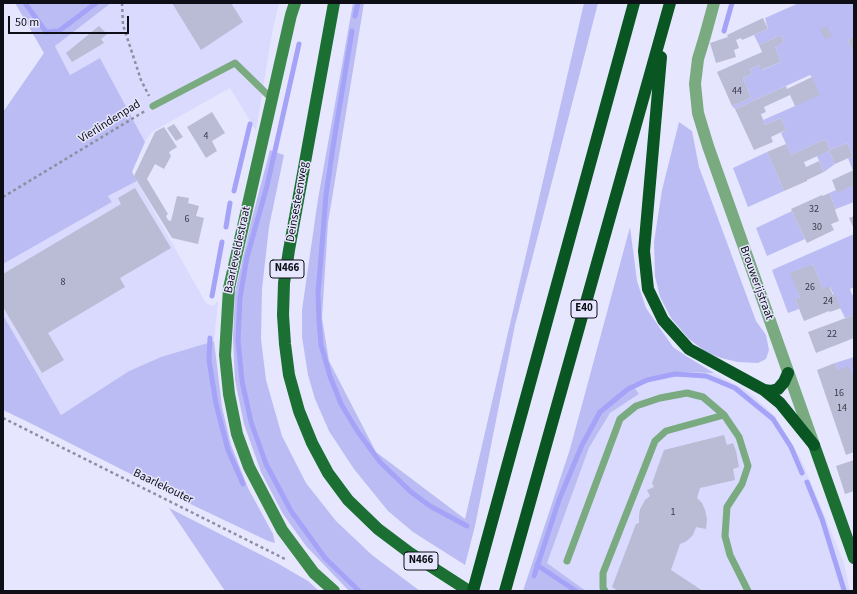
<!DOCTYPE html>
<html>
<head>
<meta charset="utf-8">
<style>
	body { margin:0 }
	#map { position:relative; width:857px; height:594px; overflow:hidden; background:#e6e7fe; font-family:"Source Sans 3",sans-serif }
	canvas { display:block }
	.frame { position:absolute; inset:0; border:4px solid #0e0e17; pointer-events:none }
	.scale { position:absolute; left:8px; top:16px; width:121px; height:18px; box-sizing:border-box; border:2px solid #0e0e17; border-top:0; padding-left:5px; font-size:12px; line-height:14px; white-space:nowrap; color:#0e0e17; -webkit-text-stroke:3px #e6e7fe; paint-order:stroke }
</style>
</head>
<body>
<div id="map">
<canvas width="857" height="594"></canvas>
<div class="frame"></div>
<div class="scale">50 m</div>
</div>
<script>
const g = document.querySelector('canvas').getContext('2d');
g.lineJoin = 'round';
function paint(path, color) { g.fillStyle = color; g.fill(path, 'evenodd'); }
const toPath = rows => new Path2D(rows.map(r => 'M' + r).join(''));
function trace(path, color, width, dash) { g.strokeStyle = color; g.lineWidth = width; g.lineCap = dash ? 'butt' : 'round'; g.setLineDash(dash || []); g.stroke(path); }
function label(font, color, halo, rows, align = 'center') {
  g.font = font + ' "Source Sans 3",sans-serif'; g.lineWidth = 3; g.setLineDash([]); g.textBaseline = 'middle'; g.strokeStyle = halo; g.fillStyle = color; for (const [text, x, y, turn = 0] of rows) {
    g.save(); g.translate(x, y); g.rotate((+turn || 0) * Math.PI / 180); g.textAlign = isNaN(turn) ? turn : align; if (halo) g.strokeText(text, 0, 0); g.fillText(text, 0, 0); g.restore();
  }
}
paint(toPath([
	[111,3,279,3,272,33,256,131,230,88,152,132,145,142,100,58,70,75,55,45],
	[137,181,206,303,212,306,218,301,214,341,161,357,129,371,61,415,3,315,3,264,112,202,108,196],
	[684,372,714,373,749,392,774,415,802,461,844,563,850,591,586,591,547,563,589,448,610,413,639,394,632,384]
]), '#d9dafd');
paint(toPath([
	[15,3,111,3,55,46,70,75,100,58,145,142,132,172,137,181,108,196,112,202,3,264,3,112,44,53],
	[353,3,364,3,328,223,322,318,329,361,376,452,465,519,584,3,598,3,515,325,475,526,465,565,413,532,388,511,354,469,329,431,315,399,308,375,302,337,302,310,318,199],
	[799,3,854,3,854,37,848,40,854,53,854,170,853,171,848,158,853,156,847,143,830,150,825,139,791,155,781,133,786,130,781,118,765,125,763,120,795,106,812,77,810,75,735,109,732,106,751,98,743,78,752,74,750,69,759,65,762,70,781,62,775,47,784,42,781,35,759,45,754,35,768,29,765,18],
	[679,122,692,131,699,167,756,321,766,335,769,350,766,359,758,363,738,362,721,358,706,352,689,339,671,318,660,297,655,276,654,242,662,190],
	[270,150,284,155,269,227,262,289,261,339,266,380,282,436,306,483,336,521,372,555,420,591,349,591,306,546,283,514,261,472,244,424,235,380,233,339,235,292,251,222],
	[829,151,835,164,824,172,817,156],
	[767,152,784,191,748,207,733,168],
	[854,185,854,202,836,209,829,193,836,190,838,192],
	[792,211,805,239,767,256,756,228],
	[630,227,637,281,646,308,673,347,686,356,714,373,684,372,632,384,639,394,610,413,589,448,547,563,586,591,523,591,570,449],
	[854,234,854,287,850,289,852,295,854,294,854,315,845,318,830,287,823,289,813,264,791,273,800,297,795,299,799,309,788,313,772,270],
	[3,315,61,415,129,371,161,357,214,341,222,407,231,445,248,488,273,534,275,543,268,541,180,499,32,424,3,410],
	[854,357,854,378,853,378,838,370,835,363],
	[169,508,277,563,308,581,319,591,225,591]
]), '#bbbcf3');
trace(toPath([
	[25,3,46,32,59,31,96,3],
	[355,16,358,3],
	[352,31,334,140,326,195,323,233,318,293,319,321,321,345,330,376,341,404,358,432,380,462,411,492,430,506,467,526],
	[724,31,732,3],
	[299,44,267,186,247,257,240,298,238,340,242,381,251,422,266,464,291,511,325,558,359,591],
	[234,191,250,124],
	[226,227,230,203],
	[212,296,222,242],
	[210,338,209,360,216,404,228,450,243,484],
	[807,482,822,519,844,590],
	[537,565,576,591],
	[534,576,559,500,582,445,600,412,628,389,647,380,675,374,706,376,735,388,773,419,791,447,802,473]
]), '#a4a3f8', 5);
paint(toPath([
	[172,3,231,3,243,22,201,50],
	[763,18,768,29,742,40,741,38,736,40,739,48,734,50,736,57,716,63,710,43,728,37,727,35],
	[99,26,107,34,101,39,104,43,72,62,66,53],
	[827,26,832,36,825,39,820,29],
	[781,35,784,42,775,47,781,62,761,70,759,65,750,69,752,74,743,78,751,98,732,106,717,72,762,52,759,45],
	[854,37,854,54,848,40],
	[812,77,820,95,795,106,790,95,764,107,766,112,761,114,765,125,781,118,786,130,771,137,773,142,754,150,735,109,786,86,787,89],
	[212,112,225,133,212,141,217,151,206,158,187,127],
	[174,124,183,137,176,141,167,128],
	[164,127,177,147,169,152,171,156,164,169,155,164,147,179,168,214,166,216,168,220,171,221,177,196,189,198,188,203,199,206,196,216,204,218,198,244,172,238,134,176,155,132],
	[825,139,830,150,847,143,853,156,835,164,829,151,804,162,806,167,819,161,824,172,807,180,807,181,784,191,767,152,786,144,791,155],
	[854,170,854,185,837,193,832,180],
	[135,188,171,248,120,278,125,287,48,333,64,360,42,373,3,307,3,274,121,204,118,198],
	[829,193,836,209,835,210,839,221,831,224,834,230,807,243,791,209,822,195,823,196],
	[854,216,854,229,849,218],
	[813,264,823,289,829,286,833,295,835,294,841,308,830,312,829,311,804,321,795,299,800,297,790,273],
	[854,315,854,338,816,353,808,332],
	[835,363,838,370,849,366,853,378,854,378,854,452,846,455,817,370],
	[724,435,727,445,733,443,736,451,739,467,733,469,735,480,700,488,697,498,702,503,705,510,707,519,706,529,696,527,693,535,689,539,685,542,680,544,671,570,703,591,618,591,612,587,636,524,639,523,639,516,640,509,645,500,650,496,647,490,654,487,652,483,664,450],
	[854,460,854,491,845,494,836,466]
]), '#babbd5');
trace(toPath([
	[122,3,123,25,141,80,149,96],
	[3,197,145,111],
	[3,418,285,559]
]), '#8d8e9f', 2.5, [3, 3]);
trace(toPath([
	[153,106,235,63,272,99],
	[567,561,620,419,636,406,660,398,687,393,703,397,724,415,739,437,748,466,742,484,727,507,725,536,730,555,748,591],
	[605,591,603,588,603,573,655,441,666,431,724,415]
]), '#79aa80', 7);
trace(toPath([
	[714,3,705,36,698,59,695,84,698,113,708,146,813,442]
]), '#79aa80', 12);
trace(toPath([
	[295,3,291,15,229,288,225,355,229,394,237,434,249,467,282,530,314,573,334,591]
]), '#3b8a4b', 12);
trace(toPath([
	[334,3,289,250,284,283,283,315,285,344,289,375,299,411,312,443,328,473,348,500,378,529,410,553,469,591],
	[814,445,854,558]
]), '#1b6f32', 12);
trace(toPath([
	[661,57,644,251,648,289,663,320,689,349,764,390,780,403,814,445],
	[764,390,771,391,778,389,784,382,788,373],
	[473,591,634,3],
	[505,591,670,3]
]), '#0a5622', 12);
label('10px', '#393946', null, [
	["44",737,92],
	["4",206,137],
	["32",814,210],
	["6",187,220],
	["30",817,228],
	["8",63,283],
	["26",810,288],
	["24",828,302],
	["22",832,335],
	["16",839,394],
	["14",842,409],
	["1",673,513]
]);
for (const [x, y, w] of [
	[287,269,34],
	[584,309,26],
	[421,561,34]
]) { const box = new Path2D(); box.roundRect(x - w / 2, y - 9, w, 18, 3); g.fillStyle = '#e6e7fe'; g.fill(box); trace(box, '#0e0e17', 1); }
label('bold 11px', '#0e0e17', null, [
	["N466",287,269],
	["E40",584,309],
	["N466",421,561]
]);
label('12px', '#0e0e17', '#e6e7fe', [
	["Vierlindenpad",110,122,-32],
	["Deinsesteenweg",298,202,-80],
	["Baarleveldestraat",238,250,-78],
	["Brouwerijstraat",756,283,70],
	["Baarlekouter",163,487,26]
]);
</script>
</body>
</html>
